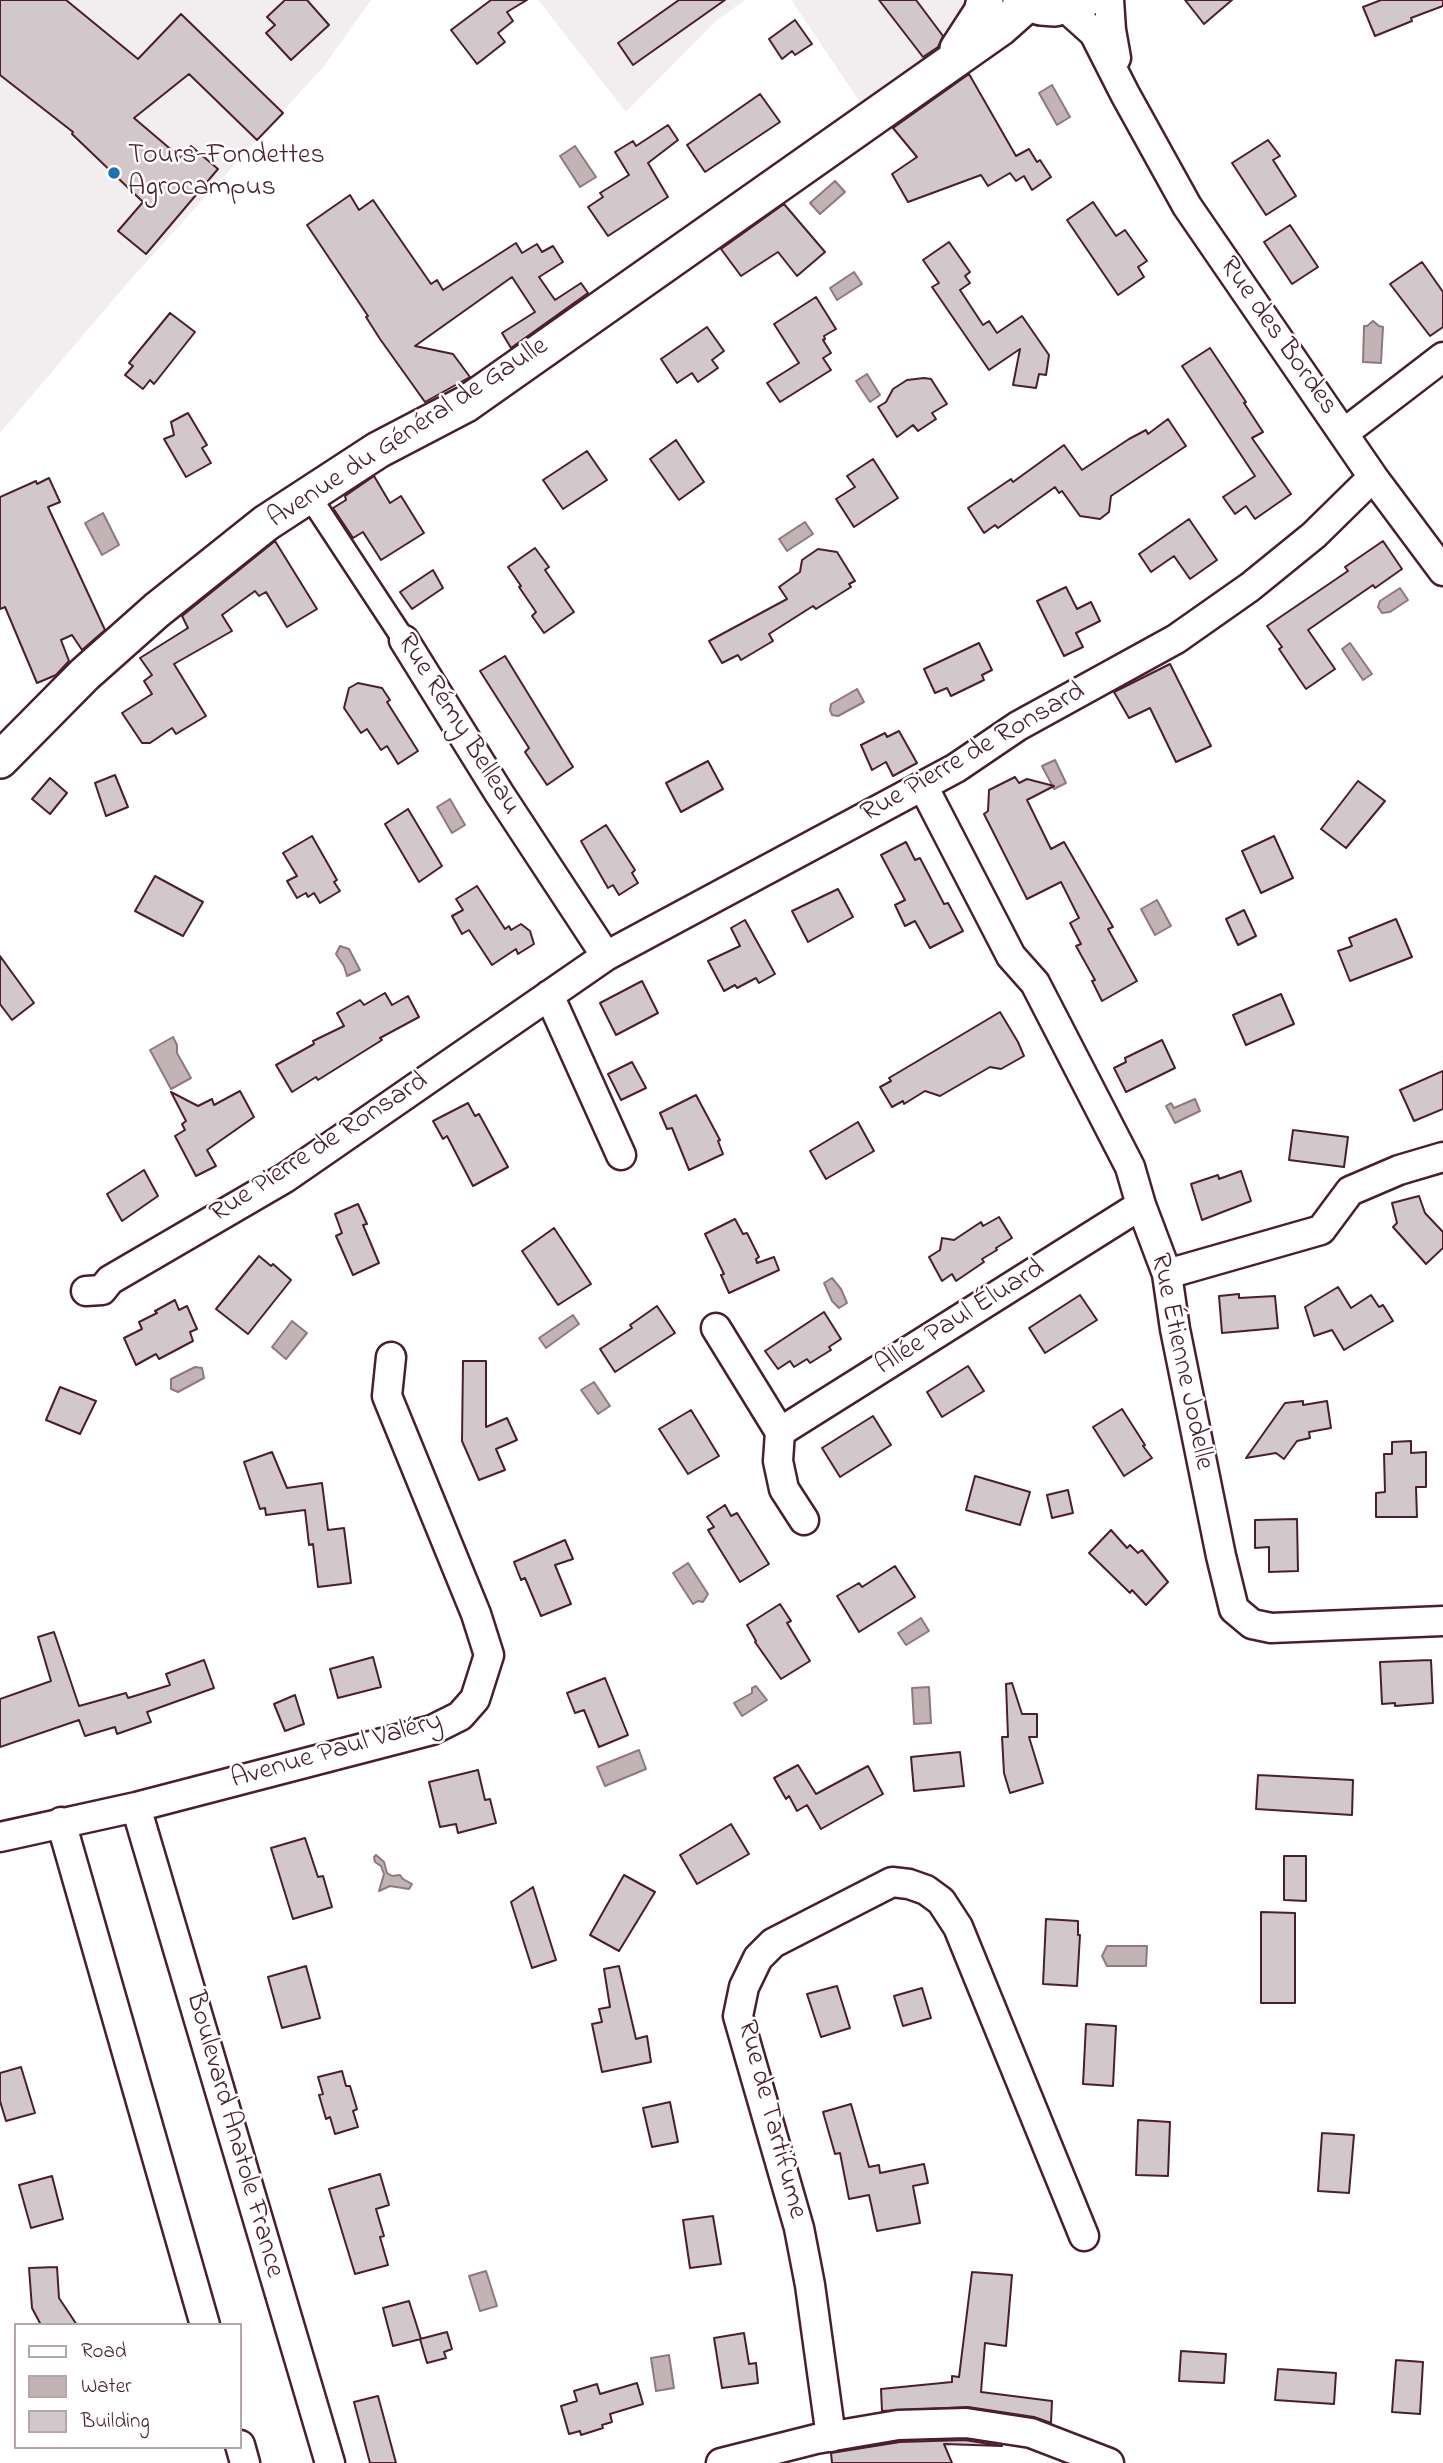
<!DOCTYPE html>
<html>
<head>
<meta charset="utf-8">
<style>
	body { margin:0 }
	#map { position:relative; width:1443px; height:2463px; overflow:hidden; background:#fff; font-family:"Indie Flower",sans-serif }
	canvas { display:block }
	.legend { position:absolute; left:14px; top:2323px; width:228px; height:126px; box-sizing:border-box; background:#fff; border:2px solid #b7a5aa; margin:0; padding:9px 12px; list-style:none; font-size:21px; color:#4a1f2b }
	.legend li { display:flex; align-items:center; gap:14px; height:35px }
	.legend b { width:35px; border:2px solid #b7a5aa }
</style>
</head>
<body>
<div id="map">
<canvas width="1443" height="2463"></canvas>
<ul class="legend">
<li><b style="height:9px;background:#fff"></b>Road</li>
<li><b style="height:19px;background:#c1b3b6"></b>Water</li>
<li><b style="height:19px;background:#d2c7cb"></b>Building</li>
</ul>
</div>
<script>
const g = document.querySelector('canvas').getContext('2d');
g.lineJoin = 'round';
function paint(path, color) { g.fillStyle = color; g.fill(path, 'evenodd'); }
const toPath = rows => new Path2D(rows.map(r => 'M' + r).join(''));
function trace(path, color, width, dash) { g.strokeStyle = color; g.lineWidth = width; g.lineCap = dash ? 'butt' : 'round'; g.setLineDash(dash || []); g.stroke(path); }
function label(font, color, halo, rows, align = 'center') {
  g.font = font + ' "Indie Flower",sans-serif'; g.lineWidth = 5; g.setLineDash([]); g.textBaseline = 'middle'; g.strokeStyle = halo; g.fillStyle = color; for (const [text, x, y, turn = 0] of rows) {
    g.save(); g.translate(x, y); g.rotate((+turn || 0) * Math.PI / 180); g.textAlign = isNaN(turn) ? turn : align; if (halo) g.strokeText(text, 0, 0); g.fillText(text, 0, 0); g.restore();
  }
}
paint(toPath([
	[0,0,371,0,324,66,130,280,0,433],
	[538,0,745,0,717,20,626,112],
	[791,0,973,0,956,48,881,87,860,102]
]), '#f2eeef');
const water = toPath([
	[1052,85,1070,117,1057,125,1039,93,1052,85],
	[575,146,596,177,580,187,560,156,575,146],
	[835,181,845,192,820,214,810,203,835,181],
	[854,272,862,284,837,300,830,288,854,272],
	[1373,321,1379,326,1383,327,1381,363,1363,362,1364,326,1367,326,1373,321],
	[867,374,880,395,870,402,856,381,867,374],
	[103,513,119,545,102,555,85,523,103,513],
	[805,522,813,534,787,551,779,539,805,522],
	[1400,588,1408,600,1390,612,1382,613,1378,607,1380,601,1400,588],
	[1350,643,1372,674,1363,680,1342,649,1350,643],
	[857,689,864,702,838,716,832,715,830,710,831,704,857,689],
	[1055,760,1066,783,1054,789,1042,766,1055,760],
	[450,799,465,825,452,833,437,807,450,799],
	[1157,900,1171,926,1155,935,1141,909,1157,900],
	[340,946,349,949,360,970,347,976,344,966,336,954,340,946],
	[173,1037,177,1045,177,1053,191,1078,171,1089,150,1050,173,1037],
	[1195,1099,1200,1111,1175,1123,1166,1106,1171,1103,1174,1108,1195,1099],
	[832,1278,841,1289,847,1303,839,1308,832,1301,824,1283,832,1278],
	[573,1315,579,1324,546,1348,539,1338,573,1315],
	[292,1321,307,1333,286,1359,272,1347,292,1321],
	[195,1367,202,1368,204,1378,178,1392,171,1389,171,1379,195,1367],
	[594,1382,610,1406,598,1414,581,1390,594,1382],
	[688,1563,708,1594,703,1602,698,1601,693,1604,673,1573,688,1563],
	[921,1618,929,1631,906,1645,898,1633,921,1618],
	[756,1686,767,1700,742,1716,734,1703,752,1693,752,1688,756,1686],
	[929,1687,931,1723,914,1724,912,1688,929,1687],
	[639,1750,646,1769,605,1786,597,1767,639,1750],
	[376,1855,384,1862,387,1873,392,1876,400,1875,403,1879,412,1884,409,1889,390,1886,379,1891,384,1874,381,1866,375,1862,374,1857,376,1855],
	[1107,1946,1147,1946,1146,1966,1107,1966,1102,1956,1107,1946],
	[486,2271,497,2306,480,2311,469,2276,486,2271],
	[669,2355,674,2388,656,2391,651,2358,669,2355]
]);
paint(water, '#c1b3b6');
trace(water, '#91787e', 2);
const building = toPath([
	[0,0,66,0,138,59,181,14,283,113,257,140,189,74,134,118,181,158,191,146,218,169,146,254,118,231,143,202,72,134,73,132,0,75,0,0],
	[285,0,307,0,329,25,291,60,266,33,275,25,267,17,285,0],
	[491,0,527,0,507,12,513,21,498,33,505,42,477,64,451,30,491,0],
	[679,0,725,0,633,65,618,43,679,0],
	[879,0,916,0,943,36,938,47,923,57,879,0],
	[1185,0,1232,0,1204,24,1185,0],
	[1381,0,1443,0,1443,6,1411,18,1412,21,1375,36,1363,7,1381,0],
	[795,20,812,44,795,55,792,51,782,59,769,39,795,20],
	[969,74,1016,156,1029,149,1037,162,1040,160,1051,177,1032,190,1024,176,1016,181,1010,173,988,186,981,175,908,202,892,174,917,157,893,128,969,74],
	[760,94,780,122,705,172,687,145,760,94],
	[668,125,678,140,648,163,668,197,608,236,588,207,603,197,600,193,629,175,615,152,633,141,636,146,668,125],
	[1268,140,1280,156,1273,160,1296,196,1266,215,1232,163,1268,140],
	[350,195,359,210,373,200,431,284,437,280,443,290,516,243,522,253,537,244,542,252,553,246,563,262,539,277,555,300,581,283,588,293,511,348,502,333,535,312,512,277,415,346,453,354,470,377,425,402,380,339,366,317,368,316,307,225,350,195],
	[1093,202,1116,236,1125,230,1147,261,1138,267,1144,277,1118,295,1067,220,1093,202],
	[784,204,825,252,797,276,778,252,741,276,721,249,784,204],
	[1290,225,1318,267,1292,284,1264,242,1290,225],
	[949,242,970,272,965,276,970,283,960,290,983,325,989,321,997,333,1022,316,1049,355,1046,375,1039,374,1036,388,1013,385,1020,349,989,370,932,287,939,283,923,260,949,242],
	[1422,262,1443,292,1443,327,1430,336,1390,284,1422,262],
	[816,297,836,329,824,336,825,339,823,340,831,353,823,358,831,370,780,402,767,383,799,363,774,324,816,297],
	[170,313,195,332,154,384,150,380,143,389,125,375,133,366,129,363,170,313],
	[707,327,724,351,712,360,718,368,698,382,692,373,677,383,661,359,707,327],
	[1210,348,1246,402,1244,403,1263,432,1252,438,1291,494,1255,519,1246,506,1235,514,1223,497,1255,476,1182,366,1210,348],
	[924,378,931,379,947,404,932,413,936,419,918,431,913,425,897,437,878,407,886,402,893,389,907,380,924,378],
	[188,413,207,445,202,448,211,463,186,477,164,439,174,435,171,422,188,413],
	[1168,419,1186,446,1111,496,1109,512,1100,519,1080,516,1062,491,1059,493,1055,487,998,528,995,525,984,533,968,508,1011,479,1013,482,1064,445,1082,470,1129,439,1146,430,1148,434,1168,419],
	[676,440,704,482,679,500,650,459,676,440],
	[587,451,607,480,563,509,543,480,587,451],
	[873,459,898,498,854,527,836,499,855,487,847,476,873,459],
	[374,476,390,503,401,496,424,533,381,560,363,532,353,538,333,508,346,500,345,496,374,476],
	[49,478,60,502,48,507,105,630,82,650,72,635,61,640,69,661,56,675,37,683,5,607,0,609,0,497,36,481,37,484,49,478],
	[1189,519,1217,560,1190,579,1174,556,1151,572,1139,554,1189,519],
	[275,541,317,609,287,627,266,592,259,596,255,591,222,615,232,631,174,664,206,716,176,734,172,728,150,743,142,743,122,713,152,694,144,681,152,675,140,658,188,628,182,616,275,541],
	[1383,541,1402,569,1375,588,1373,585,1308,630,1335,669,1306,689,1279,649,1282,647,1267,626,1348,571,1345,567,1383,541],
	[535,548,549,567,545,570,574,612,544,633,532,616,536,612,519,587,521,586,508,567,535,548],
	[818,549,837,552,855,581,849,584,851,587,816,609,813,606,769,634,773,641,741,660,738,655,722,663,709,641,787,599,779,587,800,572,802,560,818,549],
	[433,570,443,588,412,609,400,592,433,570],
	[1066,587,1077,609,1091,602,1100,621,1076,633,1083,647,1064,656,1037,601,1066,587],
	[979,643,992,670,982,675,984,680,951,696,947,688,935,693,924,669,979,643],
	[505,656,573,767,547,785,525,752,529,748,480,671,505,656],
	[1170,664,1211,746,1176,762,1150,708,1129,718,1114,692,1170,664],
	[358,683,382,688,390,700,387,702,418,751,398,764,387,746,381,750,367,729,361,733,344,708,349,688,358,683],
	[899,731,917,763,893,776,886,762,872,770,861,745,885,733,887,737,899,731],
	[708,761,723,789,681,812,666,783,708,761],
	[115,775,128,807,106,816,95,783,115,775],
	[1015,777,1019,783,1027,779,1054,786,1027,800,1051,849,1064,842,1113,927,1108,929,1137,981,1102,1001,1092,981,1095,980,1076,946,1081,944,1070,923,1079,918,1061,882,1027,899,984,814,988,811,989,790,1015,777],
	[50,778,67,793,50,814,32,799,50,778],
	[1358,781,1385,801,1346,848,1321,829,1358,781],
	[408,809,442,866,419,882,385,824,408,809],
	[606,825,635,870,632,873,638,883,619,895,613,885,608,888,581,841,606,825],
	[312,836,337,880,334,882,340,891,320,903,314,893,308,897,306,893,297,898,287,881,297,876,283,853,312,836],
	[1274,836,1293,878,1261,893,1242,851,1274,836],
	[906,842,915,860,920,858,944,904,948,903,963,931,930,948,915,921,905,926,895,905,905,900,881,855,906,842],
	[155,876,203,902,183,936,135,911,155,876],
	[477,886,505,929,509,926,511,930,521,924,530,931,534,944,518,954,516,949,492,965,469,930,462,934,452,916,463,910,456,899,477,886],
	[838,889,853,917,808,942,792,911,838,889],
	[1244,910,1256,936,1238,945,1226,919,1244,910],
	[1396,919,1412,957,1350,981,1338,951,1352,946,1349,938,1396,919],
	[745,920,775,974,759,983,756,978,737,988,735,985,724,991,708,961,740,946,731,928,745,920],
	[0,956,34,1003,12,1020,0,1004,0,956],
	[642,981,658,1013,616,1035,600,1003,642,981],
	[385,993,392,1005,408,996,419,1017,380,1038,382,1040,318,1080,316,1077,292,1092,276,1065,314,1044,313,1041,344,1026,337,1013,360,1000,364,1005,385,993],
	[1281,994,1294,1024,1246,1045,1233,1015,1281,994],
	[1000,1012,1018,1042,1024,1056,1001,1069,990,1067,940,1096,925,1091,904,1104,903,1101,892,1107,880,1087,891,1081,889,1078,1000,1012],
	[1162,1040,1175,1068,1126,1092,1114,1068,1126,1062,1125,1058,1162,1040],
	[632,1062,646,1088,621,1100,608,1074,632,1062],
	[1443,1071,1443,1109,1414,1121,1400,1090,1443,1071],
	[240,1091,254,1117,207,1150,216,1166,196,1176,175,1136,185,1130,182,1124,186,1121,171,1092,198,1106,212,1099,214,1105,240,1091],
	[696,1095,720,1140,718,1141,723,1154,689,1170,672,1128,667,1129,660,1113,696,1095],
	[468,1103,475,1116,479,1114,508,1167,473,1186,447,1136,443,1139,433,1121,468,1103],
	[858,1122,874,1151,826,1179,810,1151,858,1122],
	[1293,1130,1348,1137,1344,1167,1289,1160,1293,1130],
	[144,1170,158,1196,122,1221,107,1194,144,1170],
	[1241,1171,1251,1201,1202,1220,1191,1184,1218,1175,1219,1179,1241,1171],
	[1419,1196,1425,1213,1443,1232,1443,1248,1426,1264,1393,1227,1397,1223,1392,1203,1419,1196],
	[358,1204,367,1224,363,1225,379,1263,353,1275,336,1236,342,1233,335,1214,358,1204],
	[999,1217,1012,1238,996,1248,997,1250,982,1259,984,1262,956,1281,952,1274,942,1281,929,1257,940,1250,942,1238,954,1240,981,1222,983,1226,999,1217],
	[735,1219,743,1234,747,1233,759,1257,756,1259,757,1263,774,1257,779,1270,729,1293,721,1275,724,1274,705,1234,735,1219],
	[554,1228,591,1284,558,1305,522,1251,554,1228],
	[259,1256,271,1266,273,1264,291,1280,248,1334,216,1309,259,1256],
	[1338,1287,1351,1308,1371,1295,1379,1307,1383,1305,1393,1321,1344,1350,1332,1330,1314,1336,1305,1307,1338,1287],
	[1239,1294,1239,1298,1275,1296,1278,1328,1222,1333,1219,1296,1239,1294],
	[1080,1295,1097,1320,1045,1353,1029,1328,1080,1295],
	[175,1300,179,1310,187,1306,197,1329,190,1332,193,1341,159,1359,156,1354,136,1365,124,1338,142,1329,139,1322,157,1313,155,1311,175,1300],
	[657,1306,675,1333,615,1372,600,1349,632,1328,630,1325,657,1306],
	[824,1312,841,1339,829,1347,831,1350,810,1363,807,1359,794,1367,790,1361,778,1369,765,1351,824,1312],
	[463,1361,486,1361,486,1427,507,1418,517,1440,496,1449,505,1470,479,1480,462,1441,463,1361],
	[968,1366,984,1391,942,1417,927,1392,968,1366],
	[60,1387,96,1401,80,1434,46,1420,60,1387],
	[1303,1401,1303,1405,1327,1401,1331,1428,1309,1432,1310,1438,1297,1441,1284,1459,1276,1453,1246,1458,1285,1403,1303,1401],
	[1122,1409,1145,1445,1143,1446,1152,1458,1124,1476,1093,1427,1122,1409],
	[691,1410,719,1456,688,1474,659,1429,691,1410],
	[873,1416,891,1445,840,1477,822,1448,873,1416],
	[1411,1441,1411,1453,1426,1452,1426,1487,1416,1487,1417,1517,1376,1517,1376,1493,1385,1492,1384,1454,1392,1454,1392,1442,1411,1441],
	[272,1452,287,1488,322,1483,328,1530,344,1528,351,1583,318,1587,313,1544,309,1545,305,1510,266,1515,265,1508,260,1509,244,1462,272,1452],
	[975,1476,1030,1492,1020,1525,966,1510,975,1476],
	[1068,1490,1073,1513,1052,1518,1047,1495,1068,1490],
	[725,1505,731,1516,737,1513,769,1564,740,1582,708,1530,714,1527,707,1517,725,1505],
	[1297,1519,1298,1571,1269,1572,1269,1547,1255,1548,1255,1520,1297,1519],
	[1111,1530,1127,1548,1130,1545,1138,1553,1142,1550,1168,1582,1146,1605,1132,1590,1130,1593,1089,1553,1111,1530],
	[565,1540,573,1559,555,1565,571,1604,541,1616,525,1578,521,1580,514,1562,565,1540],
	[895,1566,915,1597,859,1632,837,1596,859,1583,862,1587,895,1566],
	[780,1604,791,1621,787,1623,810,1661,781,1679,755,1642,756,1641,747,1625,780,1604],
	[54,1632,79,1706,126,1693,128,1698,170,1685,166,1674,204,1660,214,1688,147,1712,151,1722,117,1734,115,1727,85,1736,79,1720,0,1747,0,1699,51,1681,38,1637,54,1632],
	[373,1657,381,1687,338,1698,330,1669,373,1657],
	[1431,1660,1433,1703,1395,1706,1395,1703,1382,1704,1380,1662,1431,1660],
	[605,1678,628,1735,599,1747,584,1710,575,1713,567,1693,605,1678],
	[1012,1683,1022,1714,1037,1714,1037,1737,1029,1737,1043,1783,1010,1793,1004,1773,1002,1737,1008,1737,1006,1684,1012,1683],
	[295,1695,304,1724,285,1731,274,1704,295,1695],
	[960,1752,964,1786,914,1791,911,1757,960,1752],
	[798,1765,816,1794,868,1766,883,1794,821,1829,807,1805,797,1811,789,1796,786,1799,774,1778,798,1765],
	[478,1770,485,1800,490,1799,496,1823,458,1833,456,1824,440,1827,429,1782,478,1770],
	[1258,1775,1353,1780,1352,1815,1256,1809,1258,1775],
	[731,1824,749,1854,697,1884,680,1855,731,1824],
	[305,1838,318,1877,323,1876,332,1907,293,1919,271,1848,305,1838],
	[1284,1856,1306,1856,1306,1901,1284,1900,1284,1856],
	[624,1875,655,1892,619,1951,590,1935,624,1875],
	[533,1887,556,1960,532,1968,511,1902,533,1887],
	[1261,1912,1295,1913,1295,2003,1261,2003,1261,1912],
	[1046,1919,1078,1921,1078,1935,1080,1935,1077,1986,1043,1984,1046,1919],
	[306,1966,320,2018,282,2028,268,1977,306,1966],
	[619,1966,636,2039,647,2036,651,2062,602,2072,592,2024,602,2022,599,2009,610,2007,604,1969,619,1966],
	[837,1986,850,2028,821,2037,807,1994,837,1986],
	[922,1988,931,2018,903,2026,894,1996,922,1988],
	[1086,2024,1116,2026,1113,2086,1083,2084,1086,2024],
	[21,2067,35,2113,6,2121,0,2101,0,2073,21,2067],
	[342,2071,346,2086,350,2086,357,2109,353,2111,358,2127,335,2134,330,2117,326,2119,319,2095,323,2094,318,2077,342,2071],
	[670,2102,678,2142,652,2147,643,2108,670,2102],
	[851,2104,869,2167,879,2165,880,2173,924,2164,928,2183,913,2186,920,2223,877,2231,869,2195,849,2199,840,2153,835,2154,823,2112,851,2104],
	[1138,2120,1170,2122,1168,2176,1136,2175,1138,2120],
	[1322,2133,1354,2135,1349,2193,1318,2191,1322,2133],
	[380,2174,389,2205,376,2209,384,2236,380,2237,388,2265,355,2274,329,2189,380,2174],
	[52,2176,63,2219,31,2228,19,2185,52,2176],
	[713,2216,721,2264,690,2268,683,2220,713,2216],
	[57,2267,59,2298,77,2325,41,2325,32,2308,29,2268,57,2267],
	[972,2272,1012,2275,1006,2346,985,2343,981,2392,1052,2401,1051,2423,1034,2417,968,2407,882,2411,881,2389,952,2382,952,2376,959,2377,972,2272],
	[409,2301,421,2339,393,2346,383,2308,409,2301],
	[447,2332,452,2349,444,2352,446,2358,427,2363,420,2339,447,2332],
	[744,2333,749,2364,756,2363,758,2383,722,2388,714,2338,744,2333],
	[1181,2351,1226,2354,1224,2383,1179,2381,1181,2351],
	[1396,2360,1423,2362,1420,2414,1392,2412,1396,2360],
	[1278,2369,1336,2373,1334,2404,1275,2400,1278,2369],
	[637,2383,643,2404,610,2414,612,2422,602,2425,603,2428,581,2435,580,2431,569,2434,561,2406,577,2401,574,2391,597,2384,600,2394,637,2383],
	[378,2396,396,2463,370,2463,354,2402,378,2396],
	[965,2440,1002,2446,944,2444,952,2463,832,2463,831,2453,900,2442,965,2440]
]);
paint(building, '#d2c7cb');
trace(building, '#4a1f2b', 2);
const pedestrian = toPath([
	[308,494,404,640]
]);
const minor = toPath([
	[1109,0,1111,30,1116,58],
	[1065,7,1094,33,1125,94,1187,206,1373,477,1443,571],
	[1344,433,1443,357],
	[404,640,499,793,606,956],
	[923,786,1011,956,1035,983,1130,1167,1141,1205,1167,1274,1175,1329,1221,1556,1234,1609,1252,1624,1271,1628,1443,1621],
	[549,995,621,1155],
	[1167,1274,1321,1230,1350,1191,1399,1170,1443,1157],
	[86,1291,102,1290,110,1280,285,1178,606,956,956,768,1018,726,1176,639,1250,587,1314,535,1373,477],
	[716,1328,780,1432,1141,1205],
	[780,1432,778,1461,784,1489,804,1520],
	[136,1807,330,2463],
	[61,1822,205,2325],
	[0,1837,136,1807,432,1730,460,1716,475,1699,489,1655,476,1614,387,1396,391,1357],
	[831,2437,810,2285,799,2228,738,2016,744,1987,758,1958,773,1943,892,1882,909,1884,926,1890,941,1901,958,1927,1084,2236],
	[240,2445,245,2463],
	[721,2463,816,2439,898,2425,966,2423,1031,2433,1109,2463]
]);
const tertiary = toPath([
	[1021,0,1041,7,1055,8,1084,0],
	[958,49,982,12,985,0],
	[0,760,85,674,157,610,266,523,378,450,466,404,912,90,1000,28,1027,4]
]);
trace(pedestrian, '#4a1f2b', 26);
trace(minor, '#4a1f2b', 33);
trace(tertiary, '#4a1f2b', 40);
trace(pedestrian, '#fff', 21);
trace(minor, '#fff', 28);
trace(tertiary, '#fff', 35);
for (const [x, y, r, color] of [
	[114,173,7,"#1f6fb2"]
]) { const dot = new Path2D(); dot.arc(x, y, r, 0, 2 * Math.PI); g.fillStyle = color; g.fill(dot); trace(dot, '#fff', 2.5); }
label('28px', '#4a1f2b', '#fff', [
	["Tours-Fondettes",128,157],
	["Agrocampus",128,189]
], 'left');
label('28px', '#4a1f2b', '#fff', [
	["Rue des Bordes",1277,337,55],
	["Avenue du Général de Gaulle",409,434,-33],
	["Rue Rémy Belleau",457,725,58],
	["Rue Pierre de Ronsard",974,754,-30],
	["Rue Pierre de Ronsard",320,1149,-33],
	["Allée Paul Éluard",961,1319,-32],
	["Rue Étienne Jodelle",1180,1362,78],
	["Avenue Paul Valéry",337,1752,-16],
	["Rue de Tartifume",770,2120,75],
	["Boulevard Anatole France",233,2135,74]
]);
</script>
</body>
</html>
